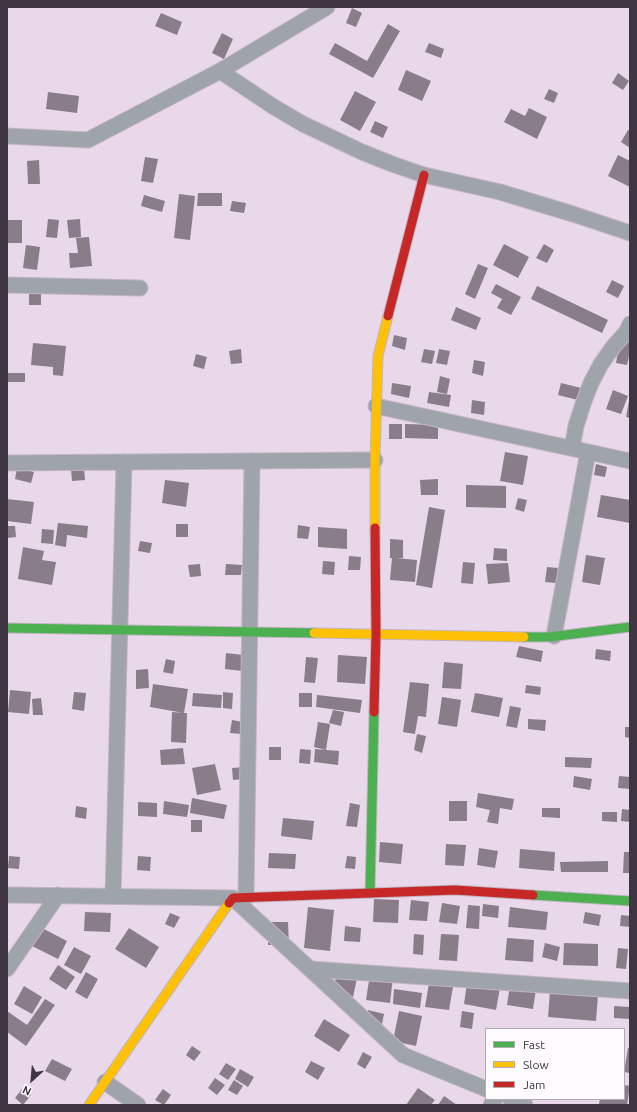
<!DOCTYPE html>
<html>
<head>
<meta charset="utf-8">
<style>
	body { margin:0 }
	#map { position:relative; width:637px; height:1112px; overflow:hidden; background:#e8d8ea; font-family:Ubuntu,sans-serif }
	canvas { display:block }
	.frame { position:absolute; inset:0; border:8px solid #3f3441; pointer-events:none }
	.legend { position:absolute; left:485px; top:1028px; width:140px; height:72px; box-sizing:border-box; background:#fefbff; border:1px solid #b2abb3; margin:0; padding:5px 7px; list-style:none; font-size:12px; color:#3f3441 }
	.legend li { display:flex; align-items:center; gap:8px; height:20px }
	.legend b { width:20px; border:1px solid #b2abb3 }
	.north { position:absolute; left:12px; top:1060px; width:40px; height:40px; -webkit-text-stroke:3px #fefbff; paint-order:stroke; rotate:206deg; font-size:11px; font-weight:700; line-height:16px; text-align:center; color:#3f3441 }
	.north::after { content:''; display:block; margin:auto; width:14px; height:18px; background:#3f3441; clip-path:polygon(50% 0,100% 100%,50% 72%,0 100%) }
</style>
</head>
<body>
<div id="map">
<canvas width="637" height="1112"></canvas>
<div class="frame"></div>
<ul class="legend">
<li><b style="height:5px;background:#4caf50"></b>Fast</li>
<li><b style="height:5px;background:#ffc107"></b>Slow</li>
<li><b style="height:5px;background:#c62828"></b>Jam</li>
</ul>
<div class="north">N</div>
</div>
<script>
const g = document.querySelector('canvas').getContext('2d');
g.lineJoin = 'round';
function paint(path, color) { g.fillStyle = color; g.fill(path, 'evenodd'); }
const toPath = rows => new Path2D(rows.map(r => 'M' + r).join(''));
function trace(path, color, width, dash) { g.strokeStyle = color; g.lineWidth = width; g.lineCap = dash ? 'butt' : 'round'; g.setLineDash(dash || []); g.stroke(path); }
paint(toPath([
	[352,8,362,13,356,27,346,23],
	[161,13,182,22,177,35,155,26],
	[388,24,400,31,373,78,329,54,335,43,367,61],
	[222,33,233,39,224,59,212,53],
	[429,43,444,49,441,58,425,52],
	[406,70,431,81,422,101,398,90],
	[618,73,629,81,623,90,612,83],
	[549,89,558,93,554,103,544,99],
	[355,91,376,102,360,131,340,120],
	[48,92,79,96,77,113,46,109],
	[529,108,547,117,537,139,504,122,511,109,525,116],
	[375,121,388,127,383,138,370,132],
	[628,130,630,131,630,148,621,142],
	[618,155,630,161,630,187,608,176],
	[145,157,158,159,153,183,141,181],
	[39,160,40,184,28,184,27,161],
	[198,193,222,193,222,206,197,206],
	[179,194,195,196,190,240,174,238],
	[144,195,165,201,162,212,141,206],
	[232,201,246,203,244,213,230,211],
	[48,219,59,220,57,238,46,237],
	[80,219,81,237,69,238,67,220],
	[7,220,22,220,22,243,7,243],
	[89,237,92,266,70,268,69,253,78,253,76,238],
	[504,244,529,257,518,278,493,265],
	[544,244,554,250,547,263,536,258],
	[26,245,40,247,37,270,23,268],
	[478,264,488,268,475,299,465,294],
	[612,280,624,286,618,298,606,292],
	[496,284,521,297,511,315,497,308,502,299,491,293],
	[537,286,608,320,602,333,531,299],
	[29,290,41,290,41,305,29,305],
	[456,307,481,318,476,330,451,320],
	[394,335,407,338,405,350,392,346],
	[620,340,630,342,630,352,627,365,616,363],
	[33,343,66,346,63,376,53,375,53,367,31,365],
	[241,349,242,363,231,364,229,351],
	[424,349,435,351,432,364,421,362],
	[439,349,450,351,447,365,436,363],
	[196,354,207,357,204,369,193,366],
	[474,360,485,362,483,376,472,373],
	[8,373,25,373,25,382,8,382],
	[440,376,450,379,447,394,437,392],
	[392,383,411,386,409,398,391,394],
	[561,383,581,388,578,400,558,395],
	[613,390,628,396,621,414,606,409],
	[429,392,451,395,449,407,427,403],
	[472,400,485,402,484,415,471,413],
	[629,401,630,401,630,418,626,417],
	[389,424,402,424,402,439,389,439],
	[405,424,438,425,438,439,405,438],
	[505,452,528,456,523,485,500,481],
	[596,464,607,467,605,477,594,475],
	[17,468,34,472,31,483,15,479],
	[84,468,85,480,72,481,71,469],
	[438,479,438,495,421,495,420,480],
	[165,480,189,483,186,507,162,503],
	[466,485,506,486,506,508,466,507],
	[601,495,630,500,630,523,597,517],
	[518,498,527,500,524,512,515,509],
	[7,499,34,502,31,524,7,521],
	[429,507,445,510,432,588,416,585],
	[58,523,88,526,87,538,67,535,66,547,55,545],
	[176,524,188,524,188,537,176,537],
	[298,525,310,527,308,539,297,538],
	[7,526,15,526,16,537,7,538],
	[318,527,347,529,347,549,318,547],
	[42,529,54,530,53,544,41,543],
	[390,539,403,540,403,558,396,558,417,560,415,582,390,580,392,558,390,558],
	[140,541,152,543,150,553,138,551],
	[23,547,44,551,42,560,56,562,52,585,18,579],
	[494,548,507,549,507,561,493,560],
	[586,555,605,558,600,585,582,582],
	[349,556,361,557,360,570,348,570],
	[323,561,335,562,334,575,322,574],
	[463,562,475,563,473,584,461,583],
	[508,563,510,582,488,584,486,564],
	[200,564,201,576,190,577,188,565],
	[226,564,242,565,241,575,225,575],
	[547,567,558,568,556,583,545,582],
	[519,646,543,651,541,662,516,657],
	[596,649,611,651,610,661,595,659],
	[226,653,243,655,242,671,225,669],
	[338,655,367,657,365,684,337,682],
	[306,657,318,658,315,683,304,682],
	[166,659,175,661,173,674,163,672],
	[444,662,463,664,461,689,442,688],
	[148,669,149,688,136,689,136,670],
	[410,682,429,684,426,717,418,716,415,734,403,732],
	[153,684,188,689,184,713,150,707],
	[526,685,541,687,540,695,525,693],
	[10,690,31,692,29,714,8,712],
	[74,692,86,693,84,711,72,709],
	[223,692,233,693,232,709,223,708],
	[193,693,222,695,221,708,192,706],
	[299,693,312,693,312,707,299,707],
	[475,693,503,698,499,717,471,712],
	[317,695,362,700,360,713,316,707],
	[442,697,461,700,457,727,438,724],
	[41,698,43,715,33,715,32,699],
	[510,706,521,708,517,728,506,726],
	[333,710,344,712,341,726,329,723],
	[172,712,187,713,186,743,171,742],
	[528,719,546,720,545,731,528,729],
	[232,720,243,722,241,734,230,733],
	[318,722,330,724,326,750,314,747],
	[625,727,630,727,630,738,625,737],
	[417,734,426,736,422,753,414,750],
	[269,747,281,747,281,760,269,760],
	[183,748,185,764,161,765,160,750],
	[300,749,311,750,310,764,299,763],
	[315,749,339,751,338,765,314,762],
	[565,757,592,758,591,768,565,767],
	[215,764,221,790,197,795,192,768],
	[244,767,244,779,233,780,232,768],
	[574,776,592,779,590,790,573,787],
	[619,776,630,777,630,789,618,788],
	[478,793,514,799,512,810,500,808,498,824,487,822,490,810,476,807],
	[192,798,227,805,224,819,190,813],
	[164,801,189,805,187,817,163,814],
	[449,801,467,801,467,821,449,821],
	[138,802,157,803,157,817,138,816],
	[350,803,360,805,357,827,346,826],
	[76,806,87,808,86,819,75,817],
	[542,808,560,808,560,818,542,817],
	[622,809,630,810,630,822,621,821],
	[602,812,617,812,617,822,602,821],
	[283,818,314,821,312,840,281,836],
	[191,820,202,820,202,832,191,832],
	[380,842,403,844,401,864,379,862],
	[446,844,466,845,464,866,445,865],
	[479,848,498,851,495,868,477,865],
	[520,849,555,852,554,871,519,868],
	[624,852,630,852,630,873,623,873],
	[269,853,296,854,295,869,268,868],
	[9,856,20,857,19,869,8,868],
	[138,856,151,857,150,871,137,870],
	[347,856,356,857,355,869,345,868],
	[608,861,608,872,561,872,560,862],
	[374,899,399,900,398,923,373,922],
	[411,900,429,902,427,921,409,920],
	[442,903,460,906,457,924,439,922],
	[483,904,499,906,498,918,482,916],
	[468,905,480,906,479,929,466,928],
	[308,907,334,910,330,951,304,948],
	[510,907,548,912,546,930,508,927],
	[85,912,111,913,110,932,84,931],
	[585,912,601,915,599,926,583,923],
	[170,913,180,917,174,928,165,924],
	[621,915,630,916,630,927,620,926],
	[268,922,288,922,289,945,268,945],
	[345,926,361,928,360,942,344,941],
	[42,928,67,941,58,959,32,946],
	[129,928,159,947,146,968,115,949],
	[414,934,424,935,423,955,413,954],
	[441,934,459,935,457,961,439,960],
	[507,938,534,940,533,962,505,960],
	[545,943,560,947,557,961,542,957],
	[564,943,598,944,598,966,563,965],
	[74,947,91,956,81,974,64,965],
	[618,948,628,949,626,969,616,968],
	[58,965,75,977,66,990,49,979],
	[337,970,358,974,353,997,333,994],
	[86,972,98,979,87,999,75,992],
	[370,974,393,977,390,1003,366,1000],
	[430,977,454,981,449,1010,425,1007],
	[501,982,496,1010,464,1004,467,983],
	[510,985,536,989,533,1009,507,1005],
	[24,986,42,997,32,1014,14,1004],
	[394,989,422,993,420,1008,393,1004],
	[550,991,598,995,596,1021,548,1017],
	[45,999,55,1005,26,1046,7,1032,7,1011,27,1025],
	[614,1006,630,1007,630,1019,614,1018],
	[368,1010,384,1014,382,1024,366,1019],
	[399,1011,422,1016,416,1046,393,1041],
	[462,1011,474,1013,472,1029,460,1027],
	[324,1019,350,1035,339,1052,314,1036],
	[192,1046,201,1052,194,1061,186,1055],
	[628,1048,630,1048,630,1073,624,1072],
	[363,1052,372,1057,365,1069,357,1064],
	[52,1059,72,1069,65,1081,45,1071],
	[311,1061,325,1068,318,1080,305,1072],
	[226,1063,236,1069,228,1080,219,1074],
	[240,1069,254,1077,248,1087,235,1079],
	[215,1078,225,1085,217,1095,208,1088],
	[234,1080,243,1086,237,1095,228,1090],
	[624,1085,630,1086,627,1105,599,1104,600,1099,624,1099],
	[418,1088,435,1100,431,1105,406,1105],
	[22,1089,31,1095,23,1105,15,1098],
	[163,1089,171,1095,164,1105,155,1100],
	[444,1096,457,1105,438,1105]
]), '#897d8a');
const street = toPath([
	[220,71,274,107,303,124,362,152,392,164,424,175,500,192,573,214,630,233],
	[7,136,88,140,220,71,327,7],
	[7,285,140,288],
	[376,406,630,461],
	[572,448,576,426,583,404,591,383,601,364,613,347,627,331,630,324],
	[7,463,375,460],
	[554,636,588,452],
	[7,895,233,898,403,1055,486,1089],
	[113,896,124,462],
	[246,897,252,461],
	[7,969,58,895],
	[310,969,630,991],
	[105,1082,138,1105],
	[510,1099,525,1105],
	[491,1105,495,1099]
]);
const fast = toPath([
	[7,628,314,633],
	[524,637,549,637,630,627],
	[370,893,374,712],
	[533,895,630,901]
]);
const slow = toPath([
	[375,528,375,460,378,356,388,316],
	[314,633,524,637],
	[89,1105,229,903]
]);
const jam = toPath([
	[388,316,424,175],
	[374,712,376,634,375,528],
	[229,903,233,898,455,890,533,895]
]);
trace(street, '#c2b5c3', 17);
trace(fast, '#c2b5c3', 11);
trace(slow, '#c2b5c3', 11);
trace(jam, '#c2b5c3', 11);
trace(street, '#9fa3aa', 15);
trace(fast, '#4caf50', 9);
trace(slow, '#ffc107', 9);
trace(jam, '#c62828', 9);
</script>
</body>
</html>
